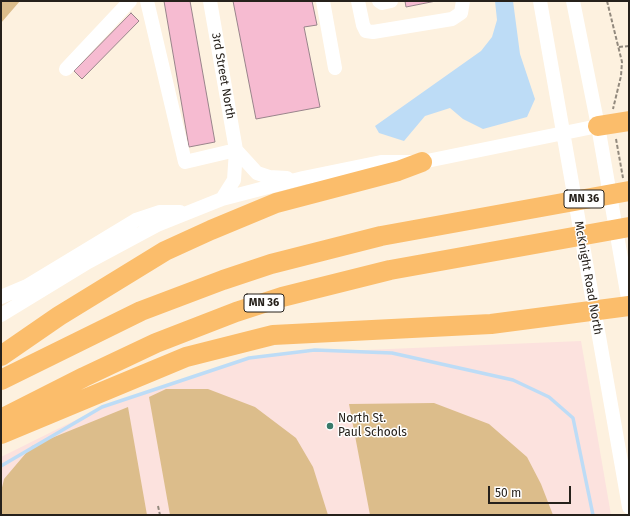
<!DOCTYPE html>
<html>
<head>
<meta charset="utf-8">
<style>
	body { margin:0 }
	#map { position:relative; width:630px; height:516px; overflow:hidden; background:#fdf1df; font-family:"Fira Sans",sans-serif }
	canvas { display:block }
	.frame { position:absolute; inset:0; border:2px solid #26211b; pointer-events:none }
	.scale { position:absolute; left:488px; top:486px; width:83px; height:18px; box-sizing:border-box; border:2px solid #26211b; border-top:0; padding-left:5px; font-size:12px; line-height:14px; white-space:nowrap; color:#26211b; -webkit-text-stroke:3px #fff; paint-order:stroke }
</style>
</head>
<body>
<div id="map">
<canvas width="630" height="516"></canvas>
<div class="frame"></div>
<div class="scale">50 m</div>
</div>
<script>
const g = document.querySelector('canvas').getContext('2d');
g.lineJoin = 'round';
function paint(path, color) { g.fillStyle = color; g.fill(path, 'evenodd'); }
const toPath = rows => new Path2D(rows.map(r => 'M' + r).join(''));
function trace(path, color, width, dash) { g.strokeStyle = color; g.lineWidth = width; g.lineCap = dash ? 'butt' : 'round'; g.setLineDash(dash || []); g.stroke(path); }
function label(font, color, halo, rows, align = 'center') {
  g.font = font + ' "Fira Sans",sans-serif'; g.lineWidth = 3; g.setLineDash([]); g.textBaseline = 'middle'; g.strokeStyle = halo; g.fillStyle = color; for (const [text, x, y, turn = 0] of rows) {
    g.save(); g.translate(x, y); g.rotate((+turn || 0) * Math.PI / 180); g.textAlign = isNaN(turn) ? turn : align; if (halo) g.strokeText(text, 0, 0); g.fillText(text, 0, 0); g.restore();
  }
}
paint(toPath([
	[581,341,611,515,1,515,1,457,102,407,249,358,293,353]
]), '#fce2de');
paint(toPath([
	[1,1,20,1,1,23],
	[166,389,208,389,255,407,296,438,313,467,328,515,170,515,149,397],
	[434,403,489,424,527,457,541,484,553,515,370,515,349,404],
	[128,407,147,515,1,515,1,492,4,479,32,446]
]), '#dcbd8b');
paint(toPath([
	[495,1,513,1,520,54,535,99,527,117,483,129,463,119,450,108,425,116,404,141,379,133,375,126,481,51,492,37,497,20]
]), '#bddcf6');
trace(toPath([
	[1,466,102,407,249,358,315,350,392,353,513,380,549,397,573,418,593,515]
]), '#bddcf6', 3.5);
const building = toPath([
	[164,1,190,1,215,142,189,147,164,1],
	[233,1,312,1,317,25,304,27,320,107,256,119,233,1],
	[405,1,436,1,406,7,405,1],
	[131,13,139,21,82,79,74,71,131,13]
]);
paint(building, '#f6bbd1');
trace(building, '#99848b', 1);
trace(toPath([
	[607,1,622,62,621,76,613,109],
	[619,47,629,46],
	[616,139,623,178],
	[158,506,160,515]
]), '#92897d', 2, [4, 2]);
trace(toPath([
	[147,1,185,162,236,150],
	[210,1,236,150,234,180,222,199],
	[323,1,335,68],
	[358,1,363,25,366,31,373,32,452,19,461,13,463,1],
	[379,1,382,3,391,1],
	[540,1,629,507],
	[573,1,598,126,629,304],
	[66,69,130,1],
	[236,150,257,173,269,177,287,178],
	[1,297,27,286,136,220,160,212,180,212],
	[1,315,88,262,157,225,222,199,303,178,381,162,422,162,598,126]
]), '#fff', 14);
trace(toPath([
	[598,126,629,121],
	[1,356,59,316,165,251,211,230,276,203,398,171,422,162],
	[1,380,141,311,223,280,271,264,381,236,629,191],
	[1,419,84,377,156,343,236,312,282,297,390,270,629,227],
	[1,434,186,357,273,335,491,324,629,306]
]), '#fbbd6b', 20);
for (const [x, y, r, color] of [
	[330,426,4,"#397a6a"]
]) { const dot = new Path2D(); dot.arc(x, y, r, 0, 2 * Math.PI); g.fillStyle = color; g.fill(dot); trace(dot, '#fff', 1.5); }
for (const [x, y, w] of [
	[584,199,40],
	[264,303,40]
]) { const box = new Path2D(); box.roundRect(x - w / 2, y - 9, w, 18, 3); g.fillStyle = '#fff'; g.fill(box); trace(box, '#26211b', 1); }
label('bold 11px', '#26211b', null, [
	["MN 36",584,199],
	["MN 36",264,303]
]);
label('12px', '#26211b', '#fff', [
	["3rd Street North",223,76,80],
	["McKnight Road North",588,278,80]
]);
label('12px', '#26211b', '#fff', [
	["North St.",338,419],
	["Paul Schools",338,433]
], 'left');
</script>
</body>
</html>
